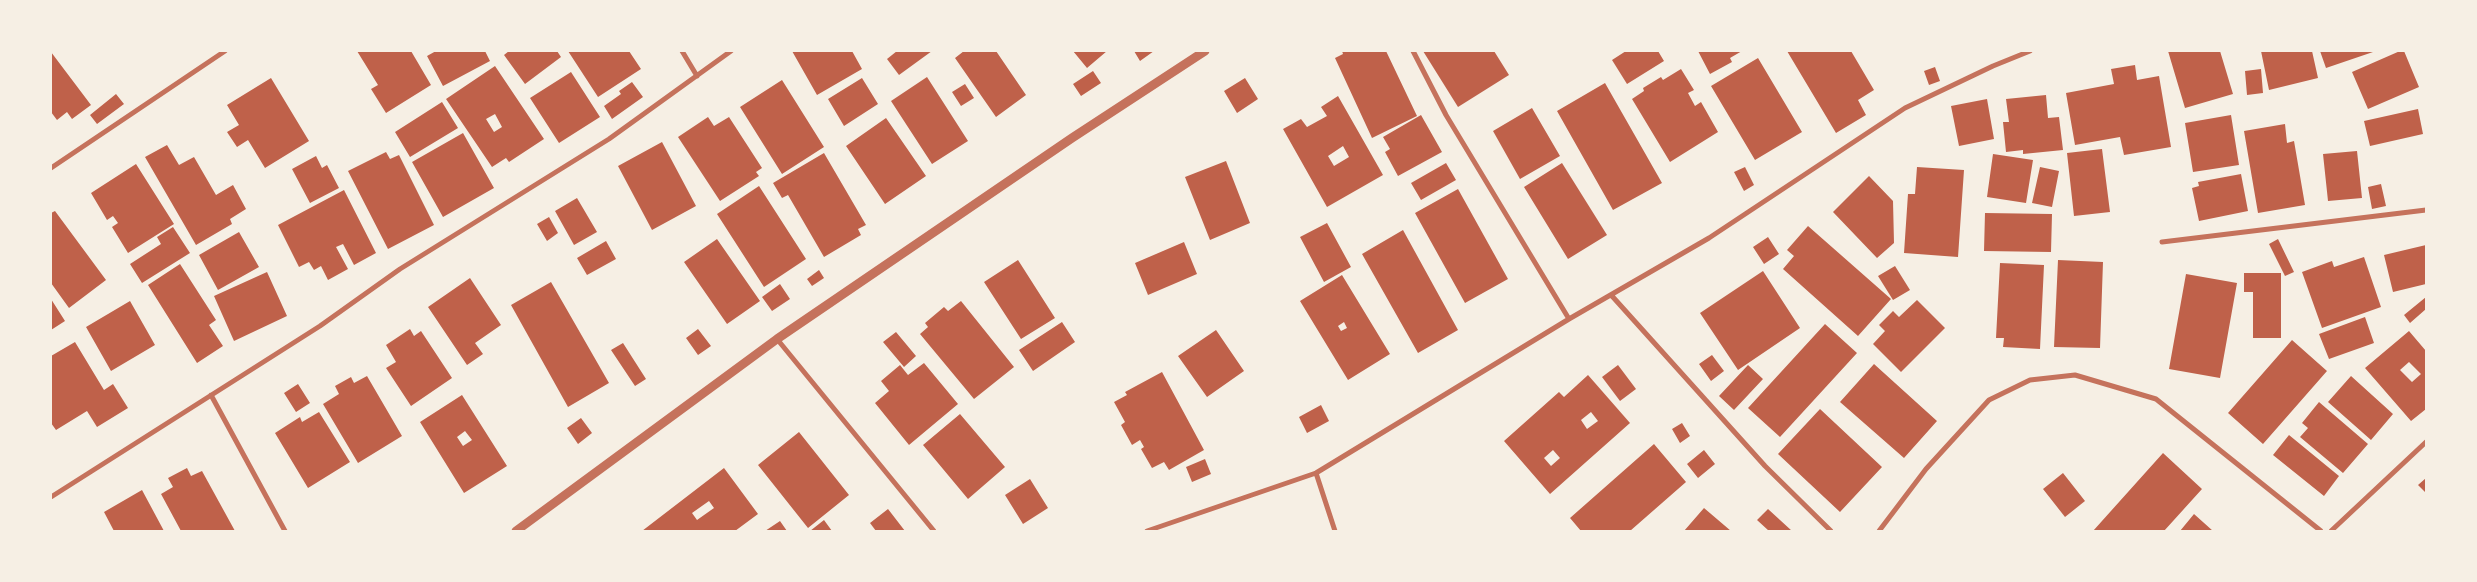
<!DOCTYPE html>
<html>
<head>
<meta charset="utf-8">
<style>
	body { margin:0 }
	#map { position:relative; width:2477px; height:582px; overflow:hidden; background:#f6efe4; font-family:Figtree,sans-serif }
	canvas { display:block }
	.frame { position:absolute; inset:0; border:52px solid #f6efe4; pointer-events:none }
</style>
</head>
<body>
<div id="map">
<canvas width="2477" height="582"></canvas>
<div class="frame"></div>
</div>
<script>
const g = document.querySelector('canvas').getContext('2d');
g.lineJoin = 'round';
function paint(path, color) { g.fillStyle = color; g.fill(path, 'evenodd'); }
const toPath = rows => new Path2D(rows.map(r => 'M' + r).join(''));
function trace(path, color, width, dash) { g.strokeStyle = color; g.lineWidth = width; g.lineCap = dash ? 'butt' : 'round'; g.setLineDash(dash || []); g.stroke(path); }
paint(toPath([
	[357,51,411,51,431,85,386,113,371,89,378,85],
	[436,51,485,51,490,61,443,86,427,56],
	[509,51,557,51,561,57,525,84,504,55],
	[568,51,629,51,641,69,598,97],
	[792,51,852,51,862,69,817,95],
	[897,51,932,51,899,75,887,59],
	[964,51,996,51,1026,95,996,117,955,58],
	[1073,51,1107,51,1087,68],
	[1134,51,1154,51,1140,61],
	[1342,51,1386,51,1417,116,1372,138,1335,58,1343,54],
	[1423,51,1494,51,1509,75,1458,107],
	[1626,51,1658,51,1664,61,1627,84,1612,60],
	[1698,51,1742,51,1730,58,1732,62,1710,74],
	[1787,51,1851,51,1874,90,1858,100,1866,115,1836,133],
	[2168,51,2220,51,2233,94,2185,108],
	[2261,51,2312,51,2318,78,2269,90],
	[2320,51,2373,51,2373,52,2326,68],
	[2400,51,2404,51,2419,87,2368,109,2352,72],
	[51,52,91,105,72,119,67,112,57,120,51,112],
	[1758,58,1802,132,1755,160,1711,86],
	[2135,65,2137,80,2159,76,2171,147,2124,155,2120,137,2075,145,2066,93,2114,84,2111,69],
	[495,66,544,139,509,162,506,158,492,167,446,99],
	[495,114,502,127,494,132,486,119],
	[1935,67,1940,81,1929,85,1924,71],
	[1681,69,1694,90,1688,93,1695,106,1701,102,1718,132,1670,162,1632,99,1644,91,1643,88,1661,77,1663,80],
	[2261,69,2263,93,2247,95,2245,71],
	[1093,71,1101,83,1081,96,1073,84],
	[571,72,600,117,559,143,530,98],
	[927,77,968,141,932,164,891,101],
	[271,78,309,141,265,168,248,140,237,147,227,132,239,125,227,105],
	[862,78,878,104,844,126,828,99],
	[1245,78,1258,99,1237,113,1224,91],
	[782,80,824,147,782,174,740,107],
	[632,82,643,97,612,119,604,106,621,94,619,91],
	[1605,83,1662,183,1613,210,1557,111],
	[965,84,974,98,961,106,952,92],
	[116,94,124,104,97,124,90,115],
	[2046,95,2048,118,2059,117,2063,150,2023,154,2023,150,2006,152,2003,122,2009,122,2006,99],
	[1338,96,1383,175,1327,207,1283,129,1301,119,1307,127,1327,116,1321,107],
	[1343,146,1349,157,1334,166,1328,156],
	[1987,99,1994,139,1959,146,1951,106],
	[442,102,458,128,410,157,395,132],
	[1532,108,1560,156,1520,179,1493,131],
	[2418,109,2423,134,2370,146,2364,121],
	[1421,115,1442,152,1398,176,1385,152,1390,149,1383,137],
	[2231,115,2239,165,2193,172,2185,123],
	[708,117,714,126,729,117,762,168,756,172,759,176,720,201,678,137],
	[886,118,926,176,885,204,846,146],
	[2285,124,2287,143,2294,141,2305,205,2258,213,2244,131],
	[463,133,494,188,443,217,412,162],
	[662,142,696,206,652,230,618,166],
	[167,145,179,165,194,157,216,195,233,185,246,209,230,219,232,224,196,245,145,157],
	[2102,149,2110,212,2074,216,2067,153],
	[2357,151,2362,198,2328,201,2323,154],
	[386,152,390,159,399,155,434,225,388,249,348,171],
	[824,153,866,225,858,229,861,235,824,257,788,195,782,198,773,183],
	[1993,154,2033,160,2026,203,1987,197],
	[316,156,322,168,327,165,339,188,310,203,292,169],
	[1226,161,1250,223,1210,240,1185,177],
	[1446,163,1456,180,1421,200,1411,183],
	[1562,163,1607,235,1568,259,1524,187],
	[136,164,174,224,128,253,112,227,118,223,113,216,107,220,91,193],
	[1745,167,1754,185,1744,191,1734,172],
	[1917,167,1964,170,1958,257,1904,253,1908,194,1915,194],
	[2040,167,2059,171,2052,207,2032,203],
	[2241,174,2248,211,2199,221,2192,188,2199,186,2198,182],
	[1869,176,1893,201,1894,243,1877,258,1833,212],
	[2381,184,2386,206,2372,209,2368,187],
	[759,186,806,259,764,287,717,214],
	[1458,189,1508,279,1465,303,1415,213],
	[344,190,376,253,354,265,343,244,336,247,348,269,328,280,321,266,314,270,309,262,299,267,278,225],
	[577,198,597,232,574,245,555,211],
	[55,211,106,280,69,308,51,283,51,213],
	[1985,213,2052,214,2051,252,1984,251],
	[549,217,558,233,547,241,537,224],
	[1327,223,1351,267,1324,282,1300,237],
	[1808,226,1891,299,1858,336,1783,269,1794,256,1787,250],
	[173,227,190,253,142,283,130,264,161,244,157,237],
	[1403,230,1458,330,1418,353,1362,254],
	[239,232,259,267,218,290,199,255],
	[1768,237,1779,254,1764,264,1753,247],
	[717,239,760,301,727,324,684,262],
	[2278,239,2294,272,2285,276,2269,244],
	[606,241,616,259,587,275,577,258],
	[1184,242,1197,274,1148,295,1135,263],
	[2426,245,2426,284,2393,292,2384,255],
	[2364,257,2381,307,2322,328,2302,272,2332,261,2334,267],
	[1018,260,1055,318,1021,339,984,282],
	[2058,260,2103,262,2100,348,2054,347],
	[2000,263,2044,265,2040,349,2003,347,2004,338,1996,338],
	[180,264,216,320,209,325,223,346,197,363,148,285],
	[1895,266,1910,290,1893,300,1878,276],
	[819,270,824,278,812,286,807,279],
	[1763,271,1800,328,1738,370,1700,313],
	[267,272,287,316,234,341,214,296],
	[2244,273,2281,273,2281,338,2253,338,2253,292,2244,292],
	[2186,274,2237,283,2220,378,2169,369],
	[1342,275,1390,354,1348,380,1300,301],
	[1344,322,1347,328,1341,331,1338,326],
	[470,278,501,325,475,343,483,354,467,365,428,307],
	[551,282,609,383,568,407,511,305],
	[780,284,790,299,772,311,762,297],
	[2426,297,2426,309,2410,323,2404,315],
	[51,299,65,321,51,330],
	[1917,300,1945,328,1901,372,1873,344,1885,331,1879,325,1893,311,1899,317],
	[130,301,155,345,111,371,86,327],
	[961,301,1014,367,974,399,920,334,928,327,925,323,944,307,948,311],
	[2365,317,2374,343,2329,359,2319,334],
	[1062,322,1075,342,1033,371,1019,350],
	[1825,324,1857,353,1780,437,1748,408],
	[410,329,414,336,421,331,452,378,411,406,386,368,396,362,386,345],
	[698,329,711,346,698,355,686,338],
	[1216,330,1244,371,1207,397,1178,356],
	[2409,331,2426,351,2426,409,2411,421,2365,368],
	[2409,362,2421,374,2412,382,2400,370],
	[896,332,916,356,904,367,883,342],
	[2292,340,2327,371,2263,444,2228,413],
	[75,342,104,390,113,384,128,408,97,427,87,411,56,430,51,423,51,356],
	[623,343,646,379,635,386,611,350],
	[1712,355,1724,371,1711,381,1699,364],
	[924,363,958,404,909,445,875,403,889,391,881,381,900,365,908,375],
	[1874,364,1937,421,1904,458,1840,402],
	[1618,365,1636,389,1620,401,1602,377],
	[1748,365,1763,379,1734,410,1719,396],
	[1162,372,1204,450,1169,470,1164,462,1152,468,1141,449,1144,447,1140,440,1132,445,1121,425,1125,422,1114,402,1127,395,1125,392],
	[1588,375,1630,423,1550,494,1504,441,1559,392,1564,397],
	[1591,412,1598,421,1587,429,1581,420],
	[1553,450,1560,458,1551,466,1544,458],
	[367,376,402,436,358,463,323,404,339,394,335,386,351,377,354,383],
	[2351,376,2393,414,2371,440,2328,402],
	[298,384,310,403,296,412,284,393],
	[462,395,507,466,464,493,420,422],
	[465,431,472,440,463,446,457,437],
	[2319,402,2368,444,2343,473,2300,437,2308,428,2302,423],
	[1321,405,1329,421,1307,433,1299,417],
	[1820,409,1882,467,1840,512,1778,454],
	[319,412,350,462,308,488,275,433,300,417,302,422],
	[960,414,1005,467,968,499,923,445],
	[581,418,592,433,578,444,567,428],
	[1682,423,1690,436,1680,443,1672,429],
	[799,432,849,495,808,528,758,465],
	[2289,435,2339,476,2324,496,2273,455],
	[1654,444,1686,482,1630,531,1581,531,1570,518],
	[1704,450,1715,464,1698,478,1687,464],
	[2163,453,2202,489,2164,531,2093,531],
	[1205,459,1211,474,1192,482,1186,467],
	[187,468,191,476,202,471,235,531,181,531,161,494,173,487,168,478],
	[724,468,758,514,735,531,642,531],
	[709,501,714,508,697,520,692,513],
	[2063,473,2085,501,2065,517,2043,489],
	[2426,478,2426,493,2418,485],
	[1030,479,1048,508,1023,524,1005,495],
	[142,490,164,531,114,531,104,512],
	[1704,508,1731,531,1684,531],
	[888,509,905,531,876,531,870,523],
	[1768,509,1792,531,1769,531,1757,520],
	[2194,514,2213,531,2180,531],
	[824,520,832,531,810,531],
	[780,521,787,531,765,531]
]), '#bf614a');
trace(toPath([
	[682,51,697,76],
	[1413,51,1446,115,1569,319],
	[51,168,225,51],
	[2162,242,2426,210],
	[1612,296,1765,466,1831,531],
	[777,339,934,531],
	[211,395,285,531],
	[1316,473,1335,531],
	[51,497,320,326,400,269,609,139,731,51],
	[1147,531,1316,473,1569,319,1709,238,1905,108,1993,66,2030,51],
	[1879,531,1926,469,1989,400,2030,380,2075,375,2156,399,2321,531],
	[2331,531,2426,442]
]), '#c5725c', 5);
trace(toPath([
	[516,531,777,339,1072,138,1205,51]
]), '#c5725c', 9);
</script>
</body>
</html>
